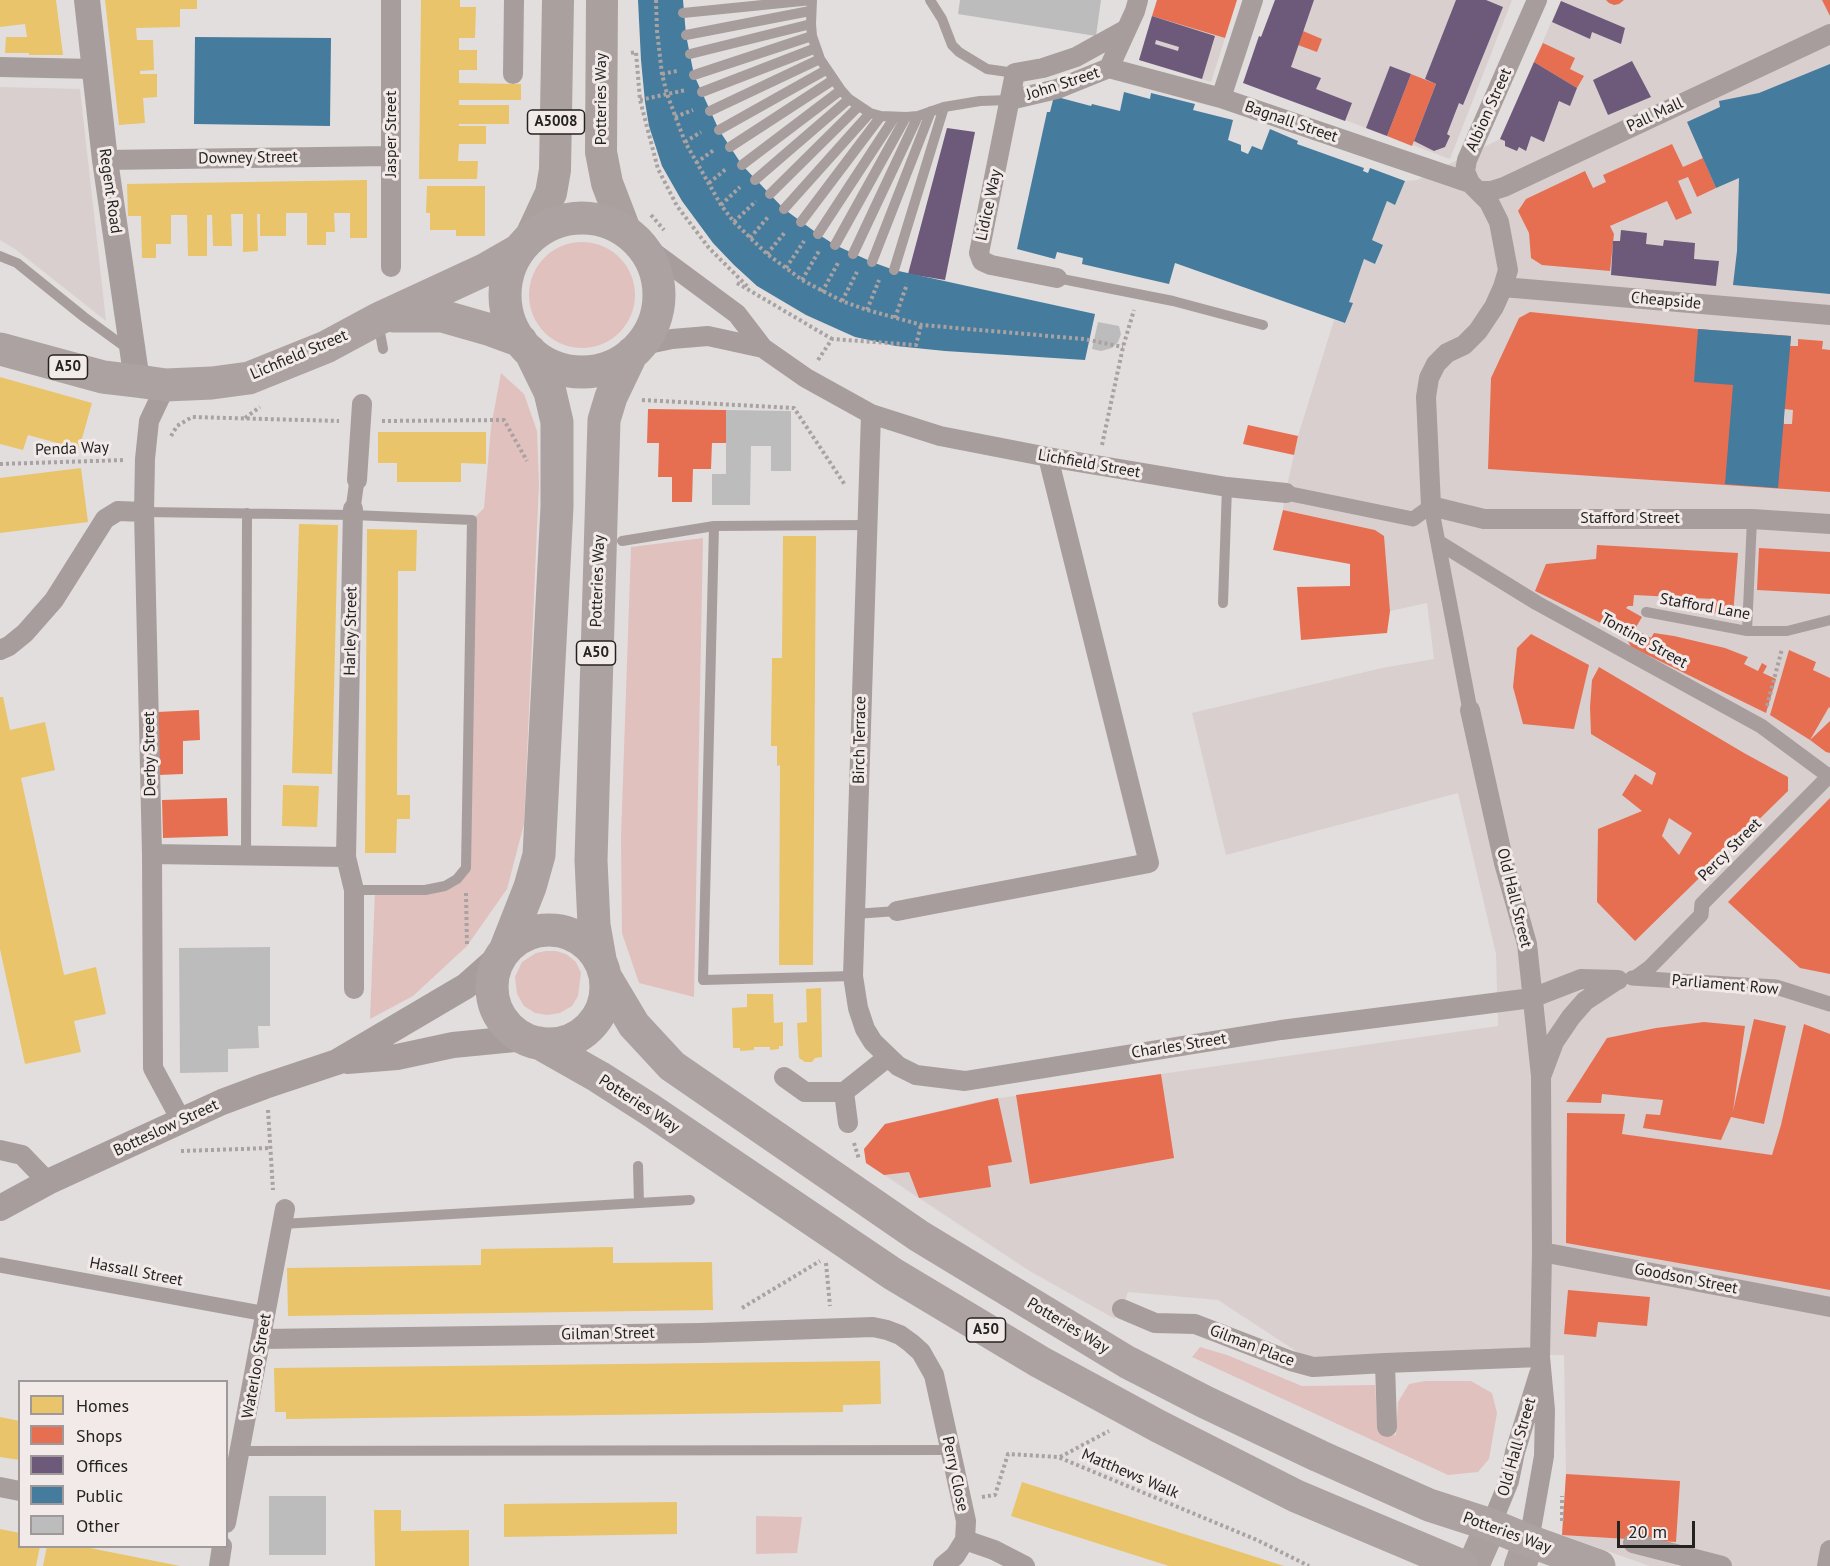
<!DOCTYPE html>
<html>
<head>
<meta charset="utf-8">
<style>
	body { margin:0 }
	#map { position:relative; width:1830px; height:1566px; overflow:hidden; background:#e2dede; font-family:"PT Sans",sans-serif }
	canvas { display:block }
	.legend { position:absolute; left:18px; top:1380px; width:210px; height:168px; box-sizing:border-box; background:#f1eae9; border:2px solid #9f9a99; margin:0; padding:8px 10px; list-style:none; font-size:18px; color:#252322 }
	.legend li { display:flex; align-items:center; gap:12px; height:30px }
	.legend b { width:30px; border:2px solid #9f9a99 }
	.scale { position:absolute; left:1617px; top:1521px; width:78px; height:27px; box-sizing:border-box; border:3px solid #252322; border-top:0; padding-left:8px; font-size:18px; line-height:21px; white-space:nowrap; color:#252322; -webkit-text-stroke:4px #f1eae9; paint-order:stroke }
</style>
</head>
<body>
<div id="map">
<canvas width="1830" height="1566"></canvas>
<ul class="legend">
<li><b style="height:16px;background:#e9c46a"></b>Homes</li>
<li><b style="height:16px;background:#e76f51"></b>Shops</li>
<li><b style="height:16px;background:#6d597a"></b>Offices</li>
<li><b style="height:16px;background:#457b9d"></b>Public</li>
<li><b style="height:16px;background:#bdbcbd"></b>Other</li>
</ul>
<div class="scale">20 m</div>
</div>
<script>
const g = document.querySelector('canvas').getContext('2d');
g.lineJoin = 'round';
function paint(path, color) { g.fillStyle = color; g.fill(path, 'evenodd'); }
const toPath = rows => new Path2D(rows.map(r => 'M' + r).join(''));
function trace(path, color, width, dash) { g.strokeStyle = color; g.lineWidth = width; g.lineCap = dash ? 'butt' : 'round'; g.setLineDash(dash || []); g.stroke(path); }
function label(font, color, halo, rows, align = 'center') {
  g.font = font + ' "PT Sans",sans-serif'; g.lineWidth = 6; g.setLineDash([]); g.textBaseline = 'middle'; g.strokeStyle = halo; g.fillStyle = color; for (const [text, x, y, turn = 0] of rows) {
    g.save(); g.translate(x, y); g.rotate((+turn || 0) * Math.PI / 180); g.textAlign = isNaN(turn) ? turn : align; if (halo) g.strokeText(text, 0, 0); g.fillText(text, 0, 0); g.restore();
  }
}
paint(toPath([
	[1275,0,1512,0,1450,159,1280,96,1259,36,1262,37],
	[1561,0,1830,0,1830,1566,1650,1566,1562,1535,1566,1474,1564,1355,1305,1357,1218,1300,1128,1292,1122,1309,1115,1319,1028,1270,866,1163,864,1149,885,1124,985,1100,1125,1081,1161,1074,1498,1026,1496,954,1458,793,1226,855,1192,713,1382,668,1434,659,1427,603,1390,611,1383,536,1375,530,1283,510,1284,500,1298,436,1334,320,1345,323,1353,303,1349,302,1364,259,1376,264,1383,245,1372,240,1387,201,1395,205,1405,181,1417,180,1500,139],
	[1152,16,1225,38,1211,82,1139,60],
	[0,87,80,89,106,321,15,249,0,240]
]), '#d9cfce');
paint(toPath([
	'529 295a53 53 0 1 1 106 0a53 53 0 1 1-106 0Z',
	[501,373,524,394,537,431,539,483,524,824,507,889,467,946,413,996,370,1019,375,890,445,886,466,868,472,520,484,508,491,427],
	[703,538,694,997,639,983,622,933,621,836,631,547],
	[546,951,556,951,566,954,576,962,581,973,578,996,572,1006,560,1013,547,1015,535,1013,524,1006,517,994,515,977,522,962,536,953],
	[1200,1347,1227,1355,1302,1386,1375,1385,1378,1432,1396,1435,1398,1402,1409,1384,1425,1381,1471,1381,1492,1393,1497,1413,1489,1459,1478,1472,1448,1475,1192,1357],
	[756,1516,802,1517,797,1553,756,1554]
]), '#e1c1be');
paint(toPath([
	[0,0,56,0,63,55,29,55,29,53,5,53,6,37,27,37,25,24,0,27],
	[105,0,197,0,197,9,180,9,180,27,136,28,137,40,153,40,154,70,140,71,140,74,157,74,157,97,143,98,145,123,119,125],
	[421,0,460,0,460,7,476,7,475,38,459,38,459,50,477,50,477,70,459,70,459,83,521,84,521,100,459,100,459,105,509,105,509,124,459,124,459,126,486,126,486,144,459,144,458,161,478,161,477,179,419,179],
	[367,180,367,238,350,238,350,213,334,213,335,232,326,232,326,245,307,245,307,213,286,213,286,236,260,236,260,214,257,214,258,251,243,252,243,214,231,214,232,246,213,246,212,215,207,215,207,256,188,256,187,215,171,215,171,244,156,244,156,258,142,258,141,216,128,216,127,184],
	[427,186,485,186,485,236,456,236,456,230,430,230,430,213,426,213],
	[0,377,92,403,79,449,28,435,23,450,0,444],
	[378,432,486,432,486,464,461,463,461,482,397,482,397,463,378,463],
	[81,468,88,522,0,533,0,478],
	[299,524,338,525,332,774,292,773],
	[367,529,417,530,416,571,398,571,397,795,410,795,410,819,397,819,396,853,365,853],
	[783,536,816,536,813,965,779,965,780,765,777,766,777,746,771,746,772,658,782,658],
	[0,697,3,697,10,730,45,722,55,770,21,778,64,975,96,967,106,1014,74,1021,81,1052,25,1064,0,949],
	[283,785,319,786,317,827,282,826],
	[821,988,822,1057,815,1058,812,1062,805,1062,799,1058,797,1023,807,1022,806,989],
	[747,994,773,994,774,1023,783,1022,783,1046,779,1046,779,1049,770,1050,770,1047,754,1047,754,1050,740,1051,740,1048,733,1048,732,1008,747,1007],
	[613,1247,613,1263,712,1262,713,1310,288,1316,287,1268,481,1265,481,1249],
	[880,1361,881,1404,843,1405,843,1412,286,1419,286,1412,275,1412,274,1368],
	[0,1417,20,1421,20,1460,0,1457],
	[1022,1482,1284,1566,1169,1566,1011,1516],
	[677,1502,677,1534,504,1537,504,1504],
	[374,1510,401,1510,401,1531,469,1530,469,1566,375,1566],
	[0,1529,20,1533,20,1546,40,1546,36,1566,0,1566],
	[47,1546,80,1546,180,1566,43,1566]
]), '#e9c46a');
paint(toPath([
	[1157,0,1237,0,1225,38,1152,16],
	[1606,0,1624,0,1619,4,1614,5,1609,3],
	[1822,0,1830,0,1830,16],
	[1303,31,1322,39,1317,52,1298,45],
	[1543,43,1575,58,1570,69,1584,76,1577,88,1534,62],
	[1411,74,1436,84,1412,146,1387,136],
	[1672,144,1683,167,1703,158,1716,188,1697,197,1688,177,1678,181,1692,213,1676,220,1667,201,1610,226,1614,234,1610,271,1542,265,1531,258,1529,233,1518,211,1526,199,1585,171,1593,188,1606,182,1603,175],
	[1530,312,1698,329,1791,336,1790,346,1798,346,1798,339,1823,341,1822,349,1830,350,1830,492,1488,469,1491,378,1519,318],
	[1784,409,1793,410,1792,424,1784,424],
	[648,409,726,410,726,443,712,443,711,469,693,469,692,502,672,502,672,477,658,477,659,443,647,443],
	[1248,425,1298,436,1294,455,1243,444],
	[1283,510,1375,530,1384,536,1390,611,1387,633,1301,640,1297,587,1350,586,1350,564,1273,550],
	[1597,545,1738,553,1733,615,1713,614,1714,599,1634,595,1633,606,1628,606,1626,608,1642,617,1632,634,1618,626,1615,630,1535,591,1546,564,1596,559],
	[1759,548,1830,552,1830,594,1757,590],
	[1638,631,1651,638,1654,633,1674,636,1725,648,1748,657,1744,664,1758,671,1762,663,1767,666,1763,673,1776,679,1766,713,1631,647,1628,641,1632,634],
	[1531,634,1589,665,1574,729,1523,724,1513,687,1517,648],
	[1789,650,1816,662,1813,670,1830,678,1830,708,1829,707,1810,740,1770,715],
	[1599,667,1744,753,1788,777,1788,791,1635,941,1597,902,1598,829,1642,811,1622,795,1635,774,1652,785,1656,773,1591,734,1590,707,1592,680],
	[1669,818,1692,833,1679,855,1662,836],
	[199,710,200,740,183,741,183,774,159,775,157,712],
	[1830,721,1830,753,1826,752,1810,740],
	[227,798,228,836,163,838,162,800],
	[1830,798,1830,974,1800,968,1728,902],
	[1754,1019,1786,1026,1764,1124,1731,1117,1721,1140,1643,1128,1646,1114,1660,1115,1663,1100,1602,1094,1601,1103,1566,1102,1607,1038,1656,1028,1704,1022,1745,1026,1733,1111],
	[1804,1024,1830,1034,1830,1290,1566,1243,1567,1113,1625,1114,1622,1134,1772,1155,1781,1125],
	[1161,1074,1174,1158,1030,1184,1016,1095],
	[998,1098,1012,1162,988,1166,991,1187,919,1198,909,1172,884,1175,866,1163,864,1149,885,1124],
	[1568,1290,1650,1297,1647,1326,1598,1322,1596,1337,1564,1334],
	[1566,1474,1680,1481,1676,1542,1562,1535]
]), '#e76f51');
paint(toPath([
	[1275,0,1314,0,1291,67,1321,78,1316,89,1352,103,1345,121,1243,83,1259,36,1261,37],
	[1456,0,1486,0,1503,7,1463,105,1459,103,1447,134,1450,136,1445,147,1434,151,1414,141,1436,84,1425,79],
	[1561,1,1625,28,1621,44,1592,32,1590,39,1552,22],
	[1152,16,1215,36,1202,79,1139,60],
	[1156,40,1179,47,1178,51,1155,44],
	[1632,61,1651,97,1608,115,1593,80],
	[1534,62,1577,88,1570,106,1559,101,1544,142,1531,136,1526,151,1519,147,1517,151,1505,146,1505,141,1500,139],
	[1390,66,1411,74,1387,136,1366,128],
	[947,128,975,132,945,280,908,274],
	[1621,230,1647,233,1646,244,1663,246,1664,240,1695,243,1694,259,1719,261,1716,286,1611,275,1613,241,1620,241]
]), '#6d597a');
paint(toPath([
	[638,0,683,0,686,35,694,75,719,130,742,165,784,209,818,234,835,245,872,262,894,270,1095,314,1085,360,945,351,896,346,855,337,806,315,757,286,734,265,713,243,682,201,662,166,649,126,645,102,641,60],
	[195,37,331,38,330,126,194,124],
	[1830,64,1830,294,1733,285,1737,251,1739,178,1716,188,1687,122,1720,107,1719,101,1759,93],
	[1124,92,1150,99,1151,93,1195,104,1193,110,1233,120,1228,140,1241,145,1241,151,1248,154,1252,146,1262,150,1270,129,1298,141,1297,144,1364,168,1363,171,1368,173,1370,168,1405,181,1395,205,1387,201,1372,240,1383,245,1375,264,1364,259,1349,302,1353,303,1345,323,1175,263,1169,284,1082,264,1083,258,1057,252,1055,259,1017,249,1047,112,1050,112,1053,100,1057,97,1091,106,1092,104,1120,111],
	[1698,329,1791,336,1778,488,1725,484,1733,385,1694,382]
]), '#457b9d');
paint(toPath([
	[960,0,1101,0,1096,36,958,14],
	[1098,322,1119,326,1121,334,1118,342,1112,348,1101,351,1092,349],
	[726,410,791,411,791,471,771,471,771,446,751,446,750,505,712,505,712,474,726,474],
	[270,947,270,1026,258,1026,259,1048,228,1049,228,1072,180,1073,179,948],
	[269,1496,326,1496,326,1555,269,1555]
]), '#bdbcbd');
trace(toPath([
	[656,0,657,31,662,74,667,94,685,142,721,205,734,222,767,254,786,268,802,280,842,301,867,310,922,325,1084,339,1123,347],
	[631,53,636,52,640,100,658,169,677,206,709,248,748,287],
	[662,74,677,71],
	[640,100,686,90],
	[675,117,693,110],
	[685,142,701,132],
	[696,163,714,150],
	[709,183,726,169],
	[721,205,740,187],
	[651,215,664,230],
	[734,222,756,201],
	[750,238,768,217],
	[767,254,786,231],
	[786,268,804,241],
	[802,280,819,251],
	[737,283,832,339],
	[822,292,838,263],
	[842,301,857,272],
	[867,310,879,280],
	[895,318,907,284],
	[818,360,832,339,916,345,921,325],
	[642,400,794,408,845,485],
	[245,418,260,407],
	[382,421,504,420,527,461],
	[171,436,177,426,192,417,339,421],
	[1102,445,1123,347,1134,310],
	[0,464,124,460],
	[1767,706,1782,649],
	[466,893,467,946],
	[268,1110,273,1190],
	[854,1143,859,1159],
	[181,1151,270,1148],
	[826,1263,830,1306],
	[742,1308,820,1261],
	[1060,1457,1109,1431],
	[982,1497,995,1495,1008,1454,1058,1457,1257,1540,1309,1566],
	[1562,1521,1562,1496]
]), '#a9a2a2', 4, [3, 3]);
trace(toPath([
	[812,0,811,24,812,36,820,59,841,90,849,99,870,113,881,116,906,117,918,116,944,107,980,101,1010,100],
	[930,0,942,19,952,45,959,52,987,69,1015,73],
	[683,13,812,0],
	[686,35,810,11],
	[690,54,811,24],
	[694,75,812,36],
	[702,92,816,48],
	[710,111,820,59],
	[719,130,826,70],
	[730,147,833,80],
	[742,165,841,90],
	[755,180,849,99],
	[770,194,859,106],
	[784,209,870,113],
	[801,222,881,116],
	[818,234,894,118],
	[835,245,906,117],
	[853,254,918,116],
	[0,256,17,263,84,317,128,349],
	[872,262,931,111],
	[894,270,944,107],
	[1057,278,1173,301,1263,325],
	[378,322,383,349],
	[144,512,353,515,472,520,466,868,457,879,445,886,425,890,354,890],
	[714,526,703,980,853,976],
	[622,541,714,526,866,525],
	[1223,603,1227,487],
	[1646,612,1747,631,1787,631,1830,620],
	[1747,631,1752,519],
	[246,856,247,513],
	[855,914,897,911],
	[638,1166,639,1203],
	[282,1224,690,1200],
	[241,1451,950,1450]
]), '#a79d9d', 10);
trace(toPath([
	[1286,493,1413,519,1431,506,1470,710],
	[353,509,357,480],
	[1438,542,1537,603,1761,726,1830,777],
	[1632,978,1776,987,1830,1004],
	[1635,978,1650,967,1701,915,1702,904,1830,775],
	[0,1265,266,1314]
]), '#a79d9d', 15);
trace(toPath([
	[391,0,391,267],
	[1537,0,1467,160,1465,171,1470,183,1489,202,1499,222,1508,270,1503,287,1494,307,1478,331,1464,345,1447,353,1436,364,1429,378,1426,397,1431,506,1484,519,1752,519,1830,524],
	[0,67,94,69],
	[1109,68,1221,98,1470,183],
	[513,74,514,0],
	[1221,98,1253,0],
	[1010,100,1057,89,1109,68,1135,11,1138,0],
	[105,160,390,156],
	[1479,191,1491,191,1504,187,1830,34],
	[637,240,737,314,763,348,806,378,871,414,940,436,1048,457,1227,487,1286,493],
	[1057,278,991,265,982,261,979,253,1015,73,1043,68,1076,57,1125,30],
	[1503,287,1830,315],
	[639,346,672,339,708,336,763,348],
	[166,385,149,421,145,459,144,512,152,854,153,1068,181,1120],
	[871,414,853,976,858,1008,865,1029,873,1042,898,1066,916,1075,965,1081,1281,1030,1532,998,1581,979,1618,980],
	[357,480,362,404],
	[353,509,346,857,354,890,354,989],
	[0,650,9,646,25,633,54,600,105,519,118,511,144,512],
	[1470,710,1504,863,1527,944,1541,1076,1542,1252,1540,1357,1545,1410,1544,1456,1529,1541],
	[152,854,346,857],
	[897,911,1149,863,1048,457],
	[1542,1074,1554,1042,1571,1017,1585,1001,1617,980],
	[784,1077,805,1092,844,1092,888,1057],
	[844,1092,848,1123],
	[0,1150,22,1155,48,1182],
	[1542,1252,1830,1307],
	[1122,1309,1155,1323,1195,1324,1291,1361,1313,1367,1385,1363,1540,1357],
	[261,1339,700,1333,873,1327,887,1330,900,1335,911,1343,921,1352,934,1375,966,1521,965,1540,955,1556,943,1566],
	[1385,1363,1387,1427],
	[0,1487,20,1491],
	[226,1523,285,1209],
	[1491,1525,1509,1481,1515,1452,1539,1374],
	[965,1540,994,1550,1025,1566],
	[1633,1543,1722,1566],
	[219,1566,222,1546],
	[1827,1566,1830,1550]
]), '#a79d9d', 20);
trace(toPath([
	[87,0,105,160,137,381],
	[347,1061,397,1057,453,1045,525,1038],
	[0,1208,48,1182,222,1102,265,1086,337,1062,466,986,501,955]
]), '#a79d9d', 26);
trace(toPath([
	[602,0,601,152,607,183,625,230],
	[530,238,551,193,555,170,558,0],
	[1473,1566,1491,1525],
	[1520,1566,1529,1541]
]), '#aaa09e', 32);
trace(toPath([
	'505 295a77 77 0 1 1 154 0a77 77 0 1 1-154 0Z',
	[394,316,442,316,491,330,521,341],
	[0,349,103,377,137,381,166,385,212,383,249,378,326,347,378,319,484,270,519,250],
	'492 987a57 57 0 1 1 114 0a57 57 0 1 1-114 0Z',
	[506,948,530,887,539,855,557,507,557,422,550,392,530,351],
	[600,959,594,925,591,860,604,420,611,397,632,353],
	[606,978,634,1025,672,1066,919,1236,1127,1362,1205,1402,1319,1456,1429,1505,1491,1525,1529,1541,1599,1566],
	[539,1043,599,1077,649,1109,893,1274,1040,1362,1158,1426,1296,1496,1462,1566]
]), '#aca2a1', 33);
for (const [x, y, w] of [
	[556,122,57],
	[68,367,39],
	[596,653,39],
	[986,1330,39]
]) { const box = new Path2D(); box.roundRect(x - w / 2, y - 12, w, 24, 4.5); g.fillStyle = '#f1eae9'; g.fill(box); trace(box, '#252322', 1.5); }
label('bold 15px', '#252322', null, [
	["A5008",556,122],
	["A50",68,367],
	["A50",596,653],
	["A50",986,1330]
]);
label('16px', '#252322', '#f1eae9', [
	["John Street",1063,84,-18],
	["Potteries Way",601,99,-90],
	["Albion Street",1489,110,-66],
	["Pall Mall",1655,115,-25],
	["Bagnall Street",1291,122,19],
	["Jasper Street",391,134,-90],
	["Downey Street",248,158,-1],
	["Regent Road",110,191,82],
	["Lidice Way",989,205,-78],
	["Cheapside",1666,301,5],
	["Lichfield Street",299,355,-23],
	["Penda Way",72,449,-2],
	["Lichfield Street",1089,464,10],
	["Stafford Street",1630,518],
	["Potteries Way",598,581,-88],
	["Stafford Lane",1705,607,10],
	["Harley Street",351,631,-89],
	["Tontine Street",1644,641,29],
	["Birch Terrace",860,740,-89],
	["Derby Street",150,754,-91],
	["Percy Street",1730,850,-45],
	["Old Hall Street",1514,898,76],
	["Parliament Row",1725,985,5],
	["Charles Street",1179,1046,-9],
	["Potteries Way",639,1104,33],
	["Botteslow Street",166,1128,-25],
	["Hassall Street",136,1272,11],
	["Goodson Street",1686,1279,11],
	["Potteries Way",1068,1326,31],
	["Gilman Street",608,1334,-1],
	["Gilman Place",1252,1346,21],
	["Waterloo Street",257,1366,-80],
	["Old Hall Street",1517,1447,-74],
	["Perry Close",955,1474,78],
	["Matthews Walk",1130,1474,23],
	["Potteries Way",1507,1533,20]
]);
</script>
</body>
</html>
